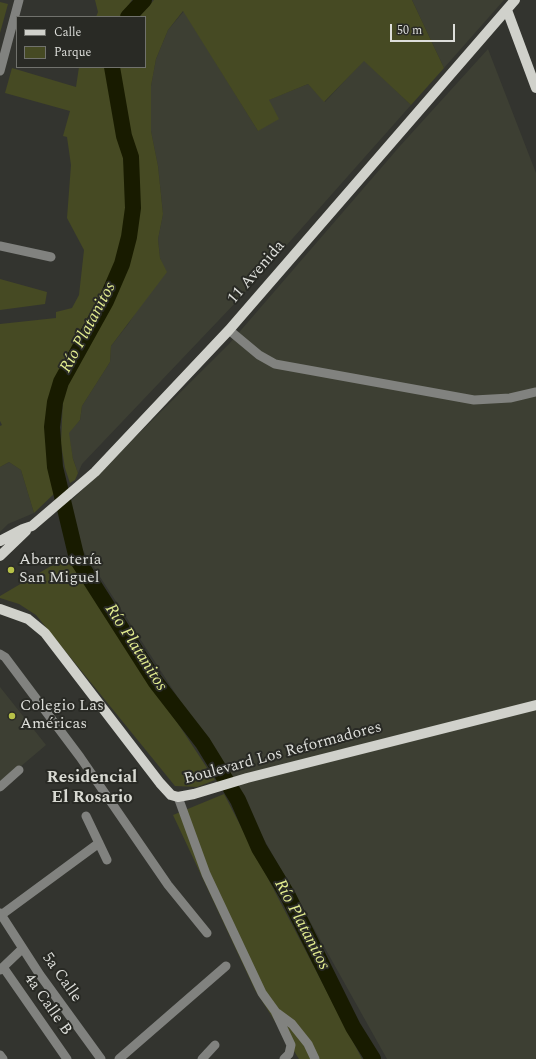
<!DOCTYPE html>
<html>
<head>
<meta charset="utf-8">
<style>
	body { margin:0 }
	#map { position:relative; width:536px; height:1059px; overflow:hidden; background:#33342f; font-family:Spectral,serif }
	canvas { display:block }
	.legend { position:absolute; left:16px; top:16px; width:130px; height:52px; box-sizing:border-box; background:#292a25; border:1px solid #71726d; margin:0; padding:5px 7px; list-style:none; font-size:12px; color:#dddeda }
	.legend li { display:flex; align-items:center; gap:8px; height:20px }
	.legend b { width:20px; border:1px solid #71726d }
	.scale { position:absolute; left:390px; top:24px; width:65px; height:18px; box-sizing:border-box; border:2px solid #dddeda; border-top:0; padding-left:5px; font-size:12px; line-height:14px; white-space:nowrap; color:#dddeda; -webkit-text-stroke:3px #292a25; paint-order:stroke }
</style>
</head>
<body>
<div id="map">
<canvas width="536" height="1059"></canvas>
<ul class="legend">
<li><b style="height:5px;background:#d0d1cb"></b>Calle</li>
<li><b style="height:11px;background:#464a23"></b>Parque</li>
</ul>
<div class="scale">50 m</div>
</div>
<script>
const g = document.querySelector('canvas').getContext('2d');
g.lineJoin = 'round';
function paint(path, color) { g.fillStyle = color; g.fill(path, 'evenodd'); }
const toPath = rows => new Path2D(rows.map(r => 'M' + r).join(''));
function trace(path, color, width, dash) { g.strokeStyle = color; g.lineWidth = width; g.lineCap = dash ? 'butt' : 'round'; g.setLineDash(dash || []); g.stroke(path); }
function label(font, color, halo, rows, align = 'center') {
  g.font = font + ' Spectral,serif'; g.lineWidth = 4; g.setLineDash([]); g.textBaseline = 'middle'; g.strokeStyle = halo; g.fillStyle = color; for (const [text, x, y, turn = 0] of rows) {
    g.save(); g.translate(x, y); g.rotate((+turn || 0) * Math.PI / 180); g.textAlign = isNaN(turn) ? turn : align; if (halo) g.strokeText(text, 0, 0); g.fillText(text, 0, 0); g.restore();
  }
}
paint(toPath([
	[412,0,504,0,444,68],
	[184,11,258,131,268,100,308,84,325,102,364,60,411,105,238,300,82,464,78,473,73,459,68,433,80,420,82,406,110,362,111,346,129,323,163,267,160,258,158,239,163,214,158,166,151,131,151,86,156,59,168,30],
	[488,49,536,173,536,1059,387,1059,228,775,82,549,78,550,68,504,229,344,400,146],
	[9,462,21,470,34,513,8,524,0,532,0,467],
	[0,687,46,745,0,784]
]), '#3d3f33');
paint(toPath([
	[95,0,132,0,120,17,96,17,98,12],
	[154,0,412,0,444,68,411,105,364,61,324,102,308,84,269,100,279,119,258,131,183,11,168,30,156,59,151,86,151,131,158,166,163,214,158,239,160,258,167,272,111,346,110,362,82,406,80,420,69,433,73,459,78,473,75,480,70,483,65,468,61,444,63,398,66,385,85,353,87,344,126,266,137,210,134,152,118,67,145,67,145,17,139,17],
	[0,2,8,4,0,33],
	[79,67,107,67,109,91,123,156,128,200,124,236,111,278,79,336,71,359,55,381,47,410,45,434,48,462,56,492,34,513,21,470,9,462,0,467,0,426,2,425,0,421,0,324,56,318,56,312,72,308,79,295,84,250,67,218,71,165,67,137,63,136,70,111,5,93,12,68,76,87],
	[0,279,47,292,45,304,0,310],
	[68,556,215,780,197,787,175,786,36,615,19,604,0,598,0,596],
	[224,794,362,1059,299,1059,255,990,173,815]
]), '#464a23');
trace(toPath([
	[128,17,144,0],
	[112,67,124,136,131,157,133,208,129,237,122,264,106,301,61,382,55,402,52,427,55,467,77,559,155,681,203,743,238,800,259,848,288,896,353,1027,373,1059]
]), '#181b00', 16);
trace(toPath([
	[0,71,19,0],
	[0,246,51,257],
	[229,330,259,355,275,364,474,400,510,398,536,392],
	[0,654,5,657,80,757,168,885,207,933],
	[0,787,19,770],
	[178,797,206,874,262,993,275,1011,291,1045,289,1054,284,1059],
	[86,816,107,860],
	[0,913,40,975,101,1059],
	[1,915,99,843],
	[3,967,67,1059],
	[0,970,22,949],
	[277,1013,292,1024,308,1044,315,1059],
	[0,1055,3,1059],
	[119,1059,226,966],
	[202,1059,215,1045]
]), '#81827f', 9);
trace(toPath([
	[507,10,536,88],
	[0,541,23,529,32,526,95,472,229,330,515,0],
	[0,556,26,531],
	[0,609,28,619,45,633,160,783,171,795,178,797,194,794,247,778,536,705]
]), '#d0d1cb', 10);
for (const [x, y, r, color] of [
	[11,570,4,"#b7c148"],
	[12,716,4,"#b7c148"]
]) { const dot = new Path2D(); dot.arc(x, y, r, 0, 2 * Math.PI); g.fillStyle = color; g.fill(dot); trace(dot, '#292a25', 1.5); }
label('16px', '#dddeda', '#292a25', [
	["11 Avenida",257,273,-49],
	["Boulevard Los Reformadores",283,754,-15],
	["5a Calle",61,978,55],
	["4a Calle B",47,1005,55]
]);
label('16px', '#dddeda', '#292a25', [
	["Abarrotería",19,561],
	["San Miguel",19,579],
	["Colegio Las",20,707],
	["Américas",20,725]
], 'left');
label('italic 17px', '#e2ec8f', '#292a25', [
	["Río Platanitos",89,328,-62],
	["Río Platanitos",135,648,57],
	["Río Platanitos",301,925,62]
]);
label('bold 17px', '#d9dad3', '#292a25', [
	["Residencial",92,779],
	["El Rosario",92,799]
]);
</script>
</body>
</html>
